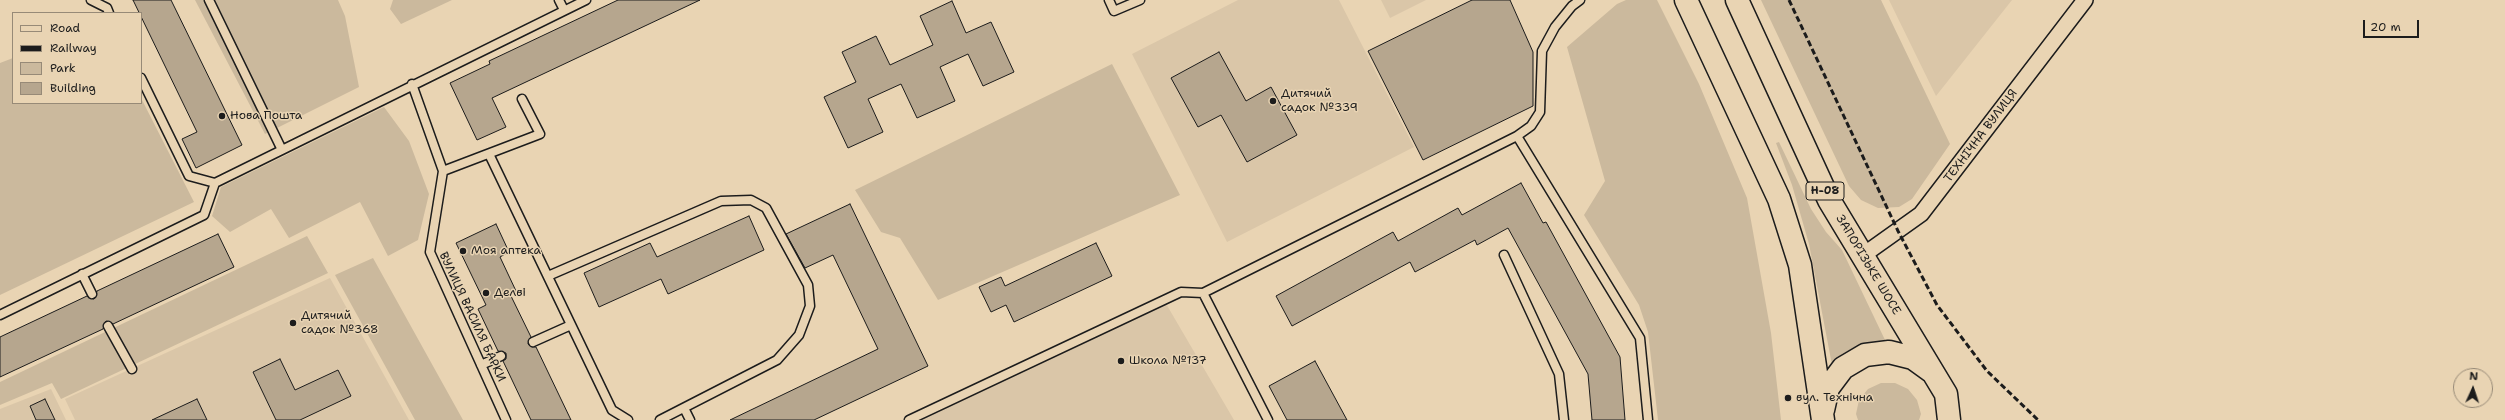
<!DOCTYPE html>
<html>
<head>
<meta charset="utf-8">
<style>
	body { margin:0 }
	#map { position:relative; width:2505px; height:420px; overflow:hidden; background:#e9d4b3; font-family:"Shantell Sans",sans-serif }
	canvas { display:block }
	.legend { position:absolute; left:12px; top:12px; width:130px; height:92px; box-sizing:border-box; background:#e9d4b3; border:1px solid #978a77; margin:0; padding:5px 7px; list-style:none; font-size:12px; color:#1c1c1c }
	.legend li { display:flex; align-items:center; gap:8px; height:20px }
	.legend b { width:20px; border:1px solid #978a77 }
	.north { position:absolute; left:2453px; top:368px; width:40px; height:40px; box-sizing:border-box; background:#e9d4b3; border:1px solid #978a77; border-radius:50%; rotate:3deg; font-size:11px; font-weight:700; line-height:16px; text-align:center; color:#1c1c1c }
	.north::after { content:''; display:block; margin:auto; width:14px; height:18px; background:#1c1c1c; clip-path:polygon(50% 0,100% 100%,50% 72%,0 100%) }
	.scale { position:absolute; left:2363px; top:20px; width:56px; height:18px; box-sizing:border-box; border:2px solid #1c1c1c; border-top:0; padding-left:5px; font-size:12px; line-height:14px; white-space:nowrap; color:#1c1c1c; -webkit-text-stroke:3px #e9d4b3; paint-order:stroke }
</style>
</head>
<body>
<div id="map">
<canvas width="2505" height="420"></canvas>
<ul class="legend">
<li><b style="height:5px;background:#e9d4b3"></b>Road</li>
<li><b style="height:5px;background:#1c1c1c"></b>Railway</li>
<li><b style="height:11px;background:#cbb99d"></b>Park</li>
<li><b style="height:11px;background:#b6a68e"></b>Building</li>
</ul>
<div class="north">N</div>
<div class="scale">20 m</div>
</div>
<script>
const g = document.querySelector('canvas').getContext('2d');
g.lineJoin = 'round';
function paint(path, color) { g.fillStyle = color; g.fill(path, 'evenodd'); }
const toPath = rows => new Path2D(rows.map(r => 'M' + r).join(''));
function trace(path, color, width, dash) { g.strokeStyle = color; g.lineWidth = width; g.lineCap = dash ? 'butt' : 'round'; g.setLineDash(dash || []); g.stroke(path); }
function label(font, color, halo, rows, align = 'center') {
  g.font = font + ' "Shantell Sans",sans-serif'; g.lineWidth = 3; g.setLineDash([]); g.textBaseline = 'middle'; g.strokeStyle = halo; g.fillStyle = color; for (const [text, x, y, turn = 0] of rows) {
    g.save(); g.translate(x, y); g.rotate((+turn || 0) * Math.PI / 180); g.textAlign = isNaN(turn) ? turn : align; if (halo) g.strokeText(text, 0, 0); g.fillText(text, 0, 0); g.restore();
  }
}
paint(toPath([
	[1238,0,1339,0,1414,147,1227,242,1132,54],
	[1381,0,1426,0,1390,18],
	[1889,0,2012,0,1936,96],
	[330,278,409,420,75,420,65,399],
	[1165,302,1234,420,918,420],
	[51,389,66,420,0,420,0,409]
]), '#dac6a8');
paint(toPath([
	[195,0,338,0,345,16,359,87,265,134],
	[393,0,452,0,401,24,390,9],
	[1626,0,1657,0,1699,84,1747,198,1771,333,1781,420,1658,420,1648,332,1639,305,1584,215,1605,181,1567,47,1617,4],
	[1761,0,1881,0,1950,144,1912,199,1899,207,1878,208,1861,200,1849,186],
	[13,58,13,103,141,103,141,98,194,202,0,295,0,63],
	[1112,64,1180,195,938,300,900,238,881,232,855,190],
	[384,107,409,141,429,194,418,240,388,256,360,202,289,238,271,209,230,232,212,216,221,187],
	[1779,142,1811,209,1826,232,1842,250,1885,340,1855,347,1842,354,1832,365,1809,244,1792,185,1776,143],
	[307,236,328,273,61,399,52,383,0,405,0,382],
	[373,258,463,420,415,420,335,275],
	[1881,383,1895,383,1908,389,1917,400,1921,414,1919,420,1858,420,1856,414,1859,400,1868,389]
]), '#cbb99d');
const building = toPath([
	[133,0,171,0,242,145,196,168,182,139,197,132,133,0],
	[618,0,700,0,492,98,506,127,477,140,450,83,490,64,489,61,618,0],
	[1472,0,1510,0,1533,52,1533,106,1423,160,1368,51,1472,0],
	[952,1,966,33,991,22,1014,72,983,86,968,54,940,67,955,101,917,118,901,84,868,99,883,132,848,148,824,97,856,82,842,52,876,36,890,65,933,45,920,16,952,1],
	[1219,52,1246,101,1271,87,1297,135,1247,162,1221,115,1198,127,1171,78,1219,52],
	[1521,183,1543,223,1546,222,1620,357,1625,420,1592,420,1588,374,1508,228,1477,245,1475,240,1415,272,1410,262,1292,326,1276,296,1393,232,1398,241,1458,208,1462,215,1521,183],
	[850,204,928,366,814,420,730,420,878,349,833,255,805,268,786,234,850,204],
	[749,216,764,250,668,294,661,279,599,307,584,273,650,243,657,257,749,216],
	[496,224,509,252,500,257,516,291,510,294,531,337,528,344,532,347,536,347,571,420,531,420,503,361,506,359,506,353,498,351,478,309,486,305,456,243,496,224],
	[218,234,234,267,113,324,106,321,103,329,0,377,0,337,87,296,94,299,97,291,218,234],
	[1096,243,1112,276,1014,322,1006,305,991,312,979,287,1001,277,1005,286,1096,243],
	[280,359,295,390,338,370,351,396,300,420,276,420,253,372,280,359],
	[1315,361,1347,420,1287,420,1269,386,1315,361],
	[45,399,55,420,36,420,30,406,45,399],
	[197,399,207,420,152,420,197,399]
]);
paint(building, '#b6a68e');
trace(building, '#1c1c1c', 1);
const lane = toPath([
	[91,0,107,8,109,13],
	[209,0,282,150],
	[559,0,564,10],
	[1109,0,1114,11,1140,0],
	[141,78,189,176,215,183],
	[412,84,443,171,430,252,506,420],
	[1517,136,1640,338,1648,420],
	[489,154,612,410,628,420],
	[443,171,540,134,522,99],
	[1504,255,1559,374,1564,420],
	[82,274,92,294],
	[548,276,721,201,751,200,766,208,808,285,810,306,799,335,777,360,660,420],
	[1203,293,1268,420],
	[0,315,204,215,215,183,586,0],
	[108,326,132,369],
	[533,342,571,325],
	[481,365,501,356],
	[684,408,690,420],
	[909,420,1181,292,1203,293,1517,136,1531,126,1540,112,1542,51,1555,27,1572,6,1580,0]
]);
const street = toPath([
	[1862,256,1921,214,2085,0]
]);
const primary = toPath([
	[1686,0,1779,199,1800,265,1823,420],
	[1737,0,1829,200,1946,394,1949,420],
	[1823,410,1828,388,1843,368,1865,355,1889,352,1913,358,1931,371]
]);
trace(lane, '#1c1c1c', 11);
trace(street, '#1c1c1c', 18);
trace(primary, '#1c1c1c', 25);
trace(lane, '#e9d4b3', 8);
trace(street, '#e9d4b3', 15);
trace(primary, '#e9d4b3', 22);
trace(toPath([
	[1789,0,1898,231,1937,305,1987,371,2038,420]
]), '#1c1c1c', 3, [6, 3]);
for (const [x, y, r, color] of [
	[1273,101,4,"#1c1c1c"],
	[222,116,4,"#1c1c1c"],
	[463,251,4,"#1c1c1c"],
	[486,293,4,"#1c1c1c"],
	[293,323,4,"#1c1c1c"],
	[1121,361,4,"#1c1c1c"],
	[1788,398,4,"#1c1c1c"]
]) { const dot = new Path2D(); dot.arc(x, y, r, 0, 2 * Math.PI); g.fillStyle = color; g.fill(dot); trace(dot, '#e9d4b3', 1.5); }
for (const [x, y, w] of [
	[1825,191,38]
]) { const box = new Path2D(); box.roundRect(x - w / 2, y - 9, w, 18, 3); g.fillStyle = '#e9d4b3'; g.fill(box); trace(box, '#1c1c1c', 1); }
label('bold 11px', '#1c1c1c', null, [
	["Н-08",1825,191]
]);
label('12px', '#1c1c1c', '#e9d4b3', [
	["Дитячий",1281,94],
	["садок №339",1281,108],
	["Нова Пошта",230,116],
	["Моя аптека",471,251],
	["Делві",494,293],
	["Дитячий",301,316],
	["садок №368",301,330],
	["Школа №137",1129,361],
	["вул. Технічна",1796,398]
], 'left');
label('12px', '#1c1c1c', '#e9d4b3', [
	["ТЕХНІЧНА ВУЛИЦЯ",1981,136,-53],
	["ЗАПОРІЗЬКЕ ШОСЕ",1868,265,59],
	["ВУЛИЦЯ ВАСИЛЯ БАРКИ",472,317,65]
]);
</script>
</body>
</html>
